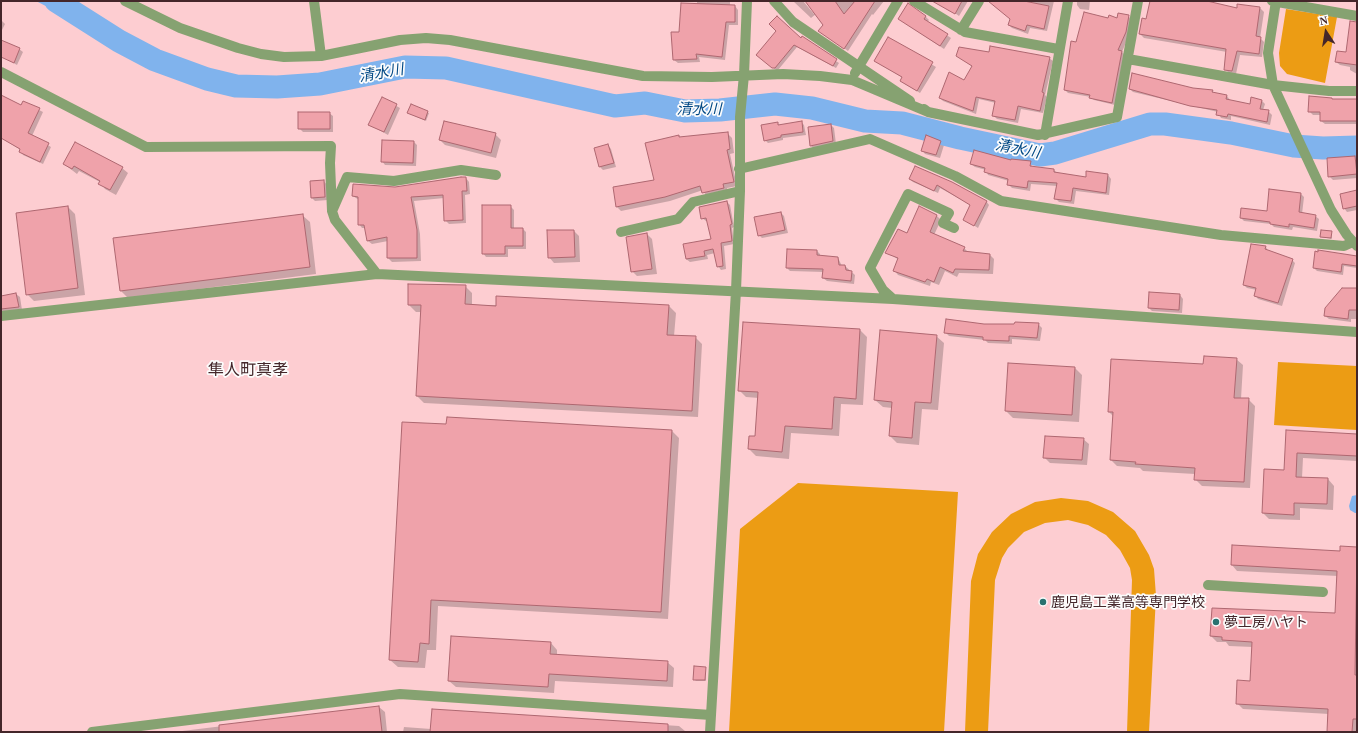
<!DOCTYPE html>
<html>
<head>
<meta charset="utf-8">
<style>
	body { margin:0 }
	#map { position:relative; width:1358px; height:733px; overflow:hidden; background:#fdcdd1; font-family:Georgia,serif }
	canvas { display:block }
	.frame { position:absolute; inset:0; border:2px solid #44262a; pointer-events:none }
	.north { position:absolute; left:1306px; top:12px; width:40px; height:40px; -webkit-text-stroke:3px #fcfcfc; paint-order:stroke; rotate:348deg; font-size:11px; font-weight:700; line-height:16px; text-align:center; color:#44262a }
	.north::after { content:''; display:block; margin:auto; width:14px; height:18px; background:#44262a; clip-path:polygon(50% 0,100% 100%,50% 72%,0 100%) }
</style>
</head>
<body>
<div id="map">
<canvas width="1358" height="733"></canvas>
<div class="frame"></div>
<div class="north">N</div>
</div>
<script>
const g = document.querySelector('canvas').getContext('2d');
g.lineJoin = 'round';
function paint(path, color) { g.fillStyle = color; g.fill(path, 'evenodd'); }
const toPath = rows => new Path2D(rows.map(r => 'M' + r).join(''));
function trace(path, color, width, dash) { g.strokeStyle = color; g.lineWidth = width; g.lineCap = dash ? 'butt' : 'round'; g.setLineDash(dash || []); g.stroke(path); }
function label(font, color, halo, rows, align = 'center') {
  g.font = font + ' Georgia,"Noto Sans JP",serif'; g.lineWidth = 3.5; g.setLineDash([]); g.textBaseline = 'middle'; g.strokeStyle = halo; g.fillStyle = color; for (const [text, x, y, turn = 0] of rows) {
    g.save(); g.translate(x, y); g.rotate((+turn || 0) * Math.PI / 180); g.textAlign = isNaN(turn) ? turn : align; if (halo) g.strokeText(text, 0, 0); g.fillText(text, 0, 0); g.restore();
  }
}
paint(toPath([
	[1286,9,1337,17,1325,83,1287,74,1280,66,1279,53],
	[1278,362,1357,366,1357,430,1274,425],
	[798,483,958,492,944,732,729,732,740,529],
	[1061,498,1088,501,1113,512,1135,531,1149,555,1154,569,1156,596,1149,732,1127,732,1132,580,1130,568,1120,550,1106,535,1088,525,1068,520,1045,523,1024,532,1008,548,1002,558,995,580,988,732,965,732,971,581,978,554,992,532,1011,514,1035,502]
]), '#ec9c14');
paint(toPath([
	[36,1,64,1,124,33,135,49,133,51],
	[1357,495,1357,513,1355,513,1350,510,1349,506,1352,496]
]), '#80b3ed');
paint(toPath([
	[697,1,730,1,730,6,735,6,738,10,738,25,729,25,725,60,699,57,700,62,678,63,674,60,672,33,680,32,697,5],
	[793,1,803,1,814,14,815,13,807,1,884,1,873,15,872,14,848,51,820,31,824,25,816,14,811,18],
	[938,1,968,1,959,16],
	[996,1,1054,1,1047,31,1030,28,1028,34,1012,28,1009,25,1011,19],
	[1077,1,1090,1,1089,10,1080,9,1077,5],
	[1151,1,1202,1,1238,9,1238,5,1260,8,1264,12,1260,38,1264,42,1262,57,1240,55,1236,74,1229,73,1225,69,1227,52,1144,38,1140,34,1147,20],
	[908,5,926,17,929,20,927,22,951,38,944,49,899,19],
	[1128,16,1132,20,1129,35,1122,52,1125,55,1115,105,1094,100,1091,97,1068,93,1065,90,1076,43,1108,19,1118,19],
	[1,20,5,24,1,32],
	[1357,22,1357,74,1350,70,1350,67,1340,65,1336,62,1347,54],
	[777,31,801,39,839,63,836,68,797,47,778,70,776,70,760,57],
	[888,38,936,67,920,93,905,84,901,81,903,78,875,61],
	[19,49,23,52,17,65,3,57],
	[990,54,1049,58,1053,61,1045,95,1047,97,1043,113,1021,109,1018,123,997,119,994,116,996,103,979,99,976,114,943,101,940,98,964,81,973,67,957,56],
	[1130,89,1193,89,1212,91,1215,94,1227,96,1230,100,1251,105,1261,100,1265,104,1263,110,1268,111,1272,115,1270,125,1231,116,1231,120,1221,118,1218,112,1133,92],
	[1,96,21,106,23,102,43,112,32,136,51,147,43,164,23,155,21,150,1,138],
	[382,98,400,108,388,135,370,125],
	[1331,98,1333,100,1357,101,1357,124,1325,124,1321,121,1321,115,1313,115,1309,111],
	[411,106,429,113,426,121,408,113],
	[329,113,333,116,333,132,303,132,299,128],
	[777,123,780,126,802,123,804,125,806,135,783,138,783,140,768,143,765,140],
	[831,125,834,128,836,144,814,149,811,146],
	[495,134,501,140,496,158,445,145,440,140],
	[728,134,732,138,734,153,730,154,737,186,727,188,728,192,707,197,703,190,670,201,621,211,617,207,614,188,655,180,679,136,681,138],
	[927,136,941,141,944,145,940,158,925,154,922,150],
	[414,142,417,145,416,166,385,165,382,161],
	[608,145,611,149,616,167,603,170,600,167,595,149],
	[1355,157,1357,159,1357,178,1333,180,1329,176],
	[1012,161,1030,162,1033,168,1054,170,1057,173,1086,178,1108,175,1111,179,1109,195,1076,191,1074,204,1059,202,1055,198,1057,186,1031,184,1030,191,1012,188,1008,184,1009,181,988,175,986,170,975,167,971,164],
	[64,164,122,168,128,173,116,195,105,189,100,182,79,171,77,174],
	[916,167,986,201,989,205,978,228,964,219,971,205,940,188,938,193,913,182,910,179],
	[466,178,469,182,470,194,465,195,466,223,449,224,445,220,444,198,414,201,420,234,421,261,392,262,388,258,388,241,372,244,368,241,366,228,362,228,359,224,359,200,353,196],
	[324,181,327,185,328,200,315,201,312,198],
	[1357,191,1357,210,1347,212,1344,208],
	[1301,194,1304,197,1302,214,1315,216,1319,219,1317,231,1293,227,1292,230,1274,227,1271,224,1244,221,1241,218,1267,212],
	[727,202,730,205,734,227,732,228,734,244,724,246,726,269,721,270,718,266,715,253,707,255,708,259,690,262,686,259,684,245,712,240,708,221,706,221,702,218],
	[510,206,514,210,514,229,523,229,526,232,526,249,508,249,508,257,486,257,483,253],
	[68,207,75,214,85,295,34,301,27,294],
	[781,213,784,216,788,233,762,238,759,235],
	[302,215,310,222,316,274,128,298,121,291],
	[937,216,941,220,934,235,964,248,968,252,990,255,994,259,993,274,959,273,957,277,945,271,939,285,931,282,930,286,898,275,894,270,899,260,887,252,908,234],
	[574,231,579,236,580,262,554,263,549,257],
	[1331,232,1332,239,1321,237],
	[647,234,652,239,657,274,637,276,632,271,627,238],
	[1266,247,1268,251,1292,260,1295,263,1282,306,1258,299,1255,295,1257,290,1247,288,1244,285],
	[817,251,820,254,820,257,838,258,842,266,845,266,855,275,854,284,827,281,823,278,824,272,790,271,787,268],
	[1357,257,1357,268,1344,266,1343,275,1317,271,1314,268],
	[465,286,472,293,472,305,669,306,676,313,674,336,695,337,702,344,698,417,424,403,417,396,421,312,416,312,409,305],
	[1357,289,1357,319,1351,319,1351,322,1329,319,1325,316],
	[16,294,20,297,22,310,4,313,1,309,1,297],
	[1180,295,1183,299,1182,313,1152,311,1149,308],
	[1038,324,1042,328,1040,341,1012,339,1012,344,988,343,985,340,949,336,945,332,984,325],
	[860,330,867,337,863,405,841,404,839,436,791,433,789,459,756,456,749,449,756,437,759,398,746,397,739,390],
	[936,336,944,343,938,410,922,409,919,445,897,443,890,436,892,408,883,407,875,400],
	[1356,347,1357,347,1357,362,1356,361],
	[1236,359,1243,365,1241,399,1248,399,1255,406,1250,488,1202,486,1195,479,1195,474,1143,471,1140,468,1117,466,1111,460,1113,416,1109,412,1204,365],
	[1075,368,1082,375,1079,422,1013,418,1006,411],
	[403,423,672,431,679,438,668,619,438,606,436,650,427,650,425,668,398,667,390,660],
	[1287,431,1357,435,1357,461,1303,458,1302,478,1328,479,1334,486,1333,510,1300,508,1300,520,1269,519,1263,513,1285,471],
	[1083,439,1089,444,1087,465,1050,463,1044,457],
	[1341,547,1357,548,1357,732,1328,732,1329,714,1243,709,1237,703,1251,682,1253,647,1229,646,1226,642,1217,642,1211,636,1336,614,1338,576,1237,571,1232,565,1341,552],
	[551,643,557,650,557,656,667,662,674,668,673,687,555,681,554,693,456,687,449,681],
	[705,668,706,681,696,681,694,679],
	[379,707,385,712,387,732,174,732],
	[432,710,679,726,685,731,698,732,403,732,404,727,431,729]
]), '#0003');
trace(toPath([
	[56,1,119,41,155,60,207,79,236,86,277,87,320,84,405,67,446,68,615,106,645,103,685,111,720,110,775,104,812,108,865,121,902,123,960,138,1040,155,1055,153,1150,124,1165,124,1231,133,1294,146,1323,148,1357,147]
]), '#80b3ed', 23);
const building = toPath([
	[805,1,835,1,844,14,855,1,875,1,844,49,818,31,823,25,805,1],
	[932,1,962,1,955,14,932,1],
	[988,1,1024,1,1049,6,1044,29,1027,25,1025,31,1008,25,1010,19,988,1],
	[1150,1,1207,1,1237,8,1237,4,1260,7,1256,36,1261,37,1259,54,1237,51,1232,71,1224,70,1226,49,1139,34,1142,18,1146,19,1150,1],
	[681,3,735,5,735,22,726,22,722,57,696,54,697,59,673,60,671,32,679,32,681,3],
	[908,3,926,16,924,19,948,34,940,46,898,19,908,3],
	[1084,12,1108,18,1109,15,1117,18,1118,13,1129,15,1126,32,1118,50,1122,51,1112,103,1089,98,1090,95,1064,90,1071,41,1076,42,1084,12],
	[777,16,801,38,802,36,837,59,833,66,794,45,775,68,772,68,756,55,776,31,769,24,777,16],
	[1350,21,1357,22,1357,65,1335,62,1337,51,1346,52,1350,21],
	[888,37,933,62,917,91,900,81,902,77,874,61,888,37],
	[1,40,20,48,14,63,1,57,1,40],
	[990,46,1050,57,1042,92,1044,93,1040,111,1018,106,1015,120,992,116,995,101,976,97,973,111,939,98,949,72,964,80,972,66,956,56,959,47,989,52,990,46],
	[1132,73,1193,88,1213,90,1212,92,1227,95,1226,99,1250,104,1251,97,1262,100,1260,109,1269,110,1267,122,1228,114,1227,117,1216,115,1217,110,1190,106,1129,89,1132,73],
	[1,95,21,105,23,101,40,108,28,133,49,143,40,162,19,152,20,149,1,138,1,95],
	[1309,96,1332,98,1332,99,1357,99,1357,121,1320,121,1320,112,1308,112,1309,96],
	[382,97,397,104,384,132,368,125,382,97],
	[411,104,428,111,425,120,407,113,411,104],
	[298,112,330,112,330,129,298,129,298,112],
	[444,121,496,133,491,153,439,140,444,121],
	[802,121,803,132,781,135,781,137,764,141,761,125,778,122,778,125,802,121],
	[831,124,833,141,810,146,808,127,831,124],
	[728,132,730,149,727,150,734,182,723,184,724,188,702,193,700,186,665,197,616,207,613,187,654,180,645,143,679,135,679,137,728,132],
	[926,135,941,141,936,155,921,151,926,135],
	[382,140,414,141,413,163,381,162,382,140],
	[75,142,123,167,110,190,98,184,100,181,74,166,72,169,63,164,75,142],
	[608,144,614,163,599,167,594,148,608,144],
	[974,150,1011,160,1011,159,1031,161,1030,166,1054,169,1054,172,1086,177,1086,171,1108,174,1106,193,1073,188,1071,201,1054,199,1057,183,1028,181,1027,188,1007,185,1008,179,984,172,985,168,970,164,974,150],
	[1355,156,1357,174,1328,177,1327,158,1355,156],
	[915,166,952,182,987,201,974,226,963,220,970,205,937,185,934,191,909,179,915,166],
	[461,177,466,177,467,191,462,191,463,220,444,221,443,195,411,197,417,230,417,258,387,258,387,237,367,241,364,225,358,225,358,197,352,196,353,184,395,187,461,177],
	[324,180,325,197,311,198,310,181,324,180],
	[1269,189,1301,193,1299,212,1316,215,1314,228,1289,224,1289,227,1270,224,1270,222,1240,218,1241,208,1267,211,1269,189],
	[1357,190,1357,206,1343,209,1340,194,1357,190],
	[727,201,732,224,730,225,732,241,721,243,723,266,717,267,713,249,704,251,705,256,686,259,683,244,711,239,706,218,701,219,699,207,727,201],
	[482,205,511,205,511,228,523,228,523,246,505,246,505,254,482,254,482,205],
	[68,206,78,288,26,295,16,213,68,206],
	[919,206,937,215,930,232,965,247,963,251,990,254,989,270,955,269,953,273,940,267,934,282,927,279,925,282,893,271,898,258,885,253,898,229,907,233,919,206],
	[781,212,785,230,758,236,754,217,781,212],
	[303,214,310,267,120,291,113,238,303,214],
	[547,230,574,230,575,257,548,258,547,230],
	[1321,230,1332,231,1331,238,1320,237,1321,230],
	[647,233,652,269,631,272,626,237,647,233],
	[1251,244,1266,246,1265,249,1293,259,1278,303,1254,296,1256,288,1243,285,1251,244],
	[787,249,817,250,817,255,838,257,839,265,845,265,846,270,852,271,851,281,822,278,823,269,786,268,787,249],
	[1318,250,1357,256,1357,266,1342,264,1341,272,1313,268,1315,251,1318,252,1318,250],
	[408,284,466,285,465,304,496,306,496,296,669,305,667,335,696,336,692,411,416,396,421,305,408,305,408,284],
	[1342,288,1357,288,1357,310,1349,310,1348,319,1324,316,1325,308,1342,288],
	[1149,292,1180,294,1179,310,1148,308,1149,292],
	[16,293,19,307,1,309,1,296,16,293],
	[946,319,984,324,1014,324,1015,322,1039,323,1037,338,1009,336,1009,341,983,340,983,337,944,333,946,319],
	[743,322,860,329,856,399,834,397,832,429,785,426,782,452,748,449,749,436,755,436,758,392,738,391,743,322],
	[880,330,937,335,931,403,915,402,912,438,889,436,892,402,874,400,880,330],
	[1204,356,1237,358,1234,398,1249,398,1244,482,1194,480,1195,468,1135,464,1136,462,1110,460,1113,412,1108,412,1111,359,1203,364,1204,356],
	[1008,363,1075,367,1072,415,1005,411,1008,363],
	[447,417,672,430,661,612,431,600,429,644,420,643,418,662,389,660,402,422,446,424,447,417],
	[1286,430,1357,434,1357,456,1297,453,1296,477,1328,478,1327,504,1294,503,1294,515,1262,513,1264,469,1284,470,1286,430],
	[1045,436,1084,438,1082,460,1043,458,1045,436],
	[1232,545,1340,551,1340,546,1357,547,1355,675,1357,675,1357,719,1353,719,1352,732,1327,732,1328,709,1236,704,1237,680,1250,681,1252,642,1222,640,1222,637,1210,636,1212,608,1335,613,1337,571,1231,565,1232,545],
	[451,636,551,642,550,654,668,661,667,681,549,674,548,687,448,681,451,636],
	[694,666,706,667,705,680,693,680,694,666],
	[379,706,382,732,219,732,219,725,379,706],
	[432,709,668,724,668,732,430,732,432,709]
]);
paint(building, '#efa2aa');
trace(building, '#ae6770', 1);
trace(toPath([
	[125,1,180,28,238,48,261,54,284,57,321,56,400,40,426,38,450,40,643,76,712,77,783,74,820,76,852,80,928,112],
	[314,1,321,56],
	[774,1,793,22,910,101],
	[914,1,965,32,1058,49],
	[1272,1,1357,16],
	[1276,1,1268,53,1273,85,1331,210,1347,235,1357,246],
	[961,30,979,1],
	[1128,59,1273,85,1329,91,1357,91],
	[1,72,146,147,331,146,330,163,332,211,335,220,377,274],
	[855,73,898,1],
	[924,109,928,112,1038,135,1117,117,1138,1],
	[1045,135,1068,1],
	[739,169,870,139,955,176,1001,201,1221,235,1344,246,1353,242],
	[333,209,347,177,394,181,461,170,496,175],
	[621,232,678,219,693,202,740,191],
	[893,299,883,290,870,268,908,194,949,213,943,223,954,228],
	[1,316,377,274,893,299,1357,332],
	[1208,585,1323,592],
	[92,732,400,694,711,715],
	[710,732,736,291,740,191,740,117,744,75,747,1]
]), '#86a271', 10);
for (const [x, y, r, color] of [
	[1043,602,4,"#287270"],
	[1216,622,4,"#287270"]
]) { const dot = new Path2D(); dot.arc(x, y, r, 0, 2 * Math.PI); g.fillStyle = color; g.fill(dot); trace(dot, '#fcfcfc', 1.5); }
label('14px', '#44262a', '#fcfcfc', [
	["鹿児島工業高等専門学校",1051,602],
	["夢工房ハヤト",1224,622]
], 'left');
label('italic 15px', '#014884', '#fcfcfc', [
	["清水川",381,72,-10],
	["清水川",699,108],
	["清水川",1018,148,11]
]);
label('16px', '#44262a', '#fcfcfc', [
	["隼人町真孝",248,369]
]);
</script>
</body>
</html>
